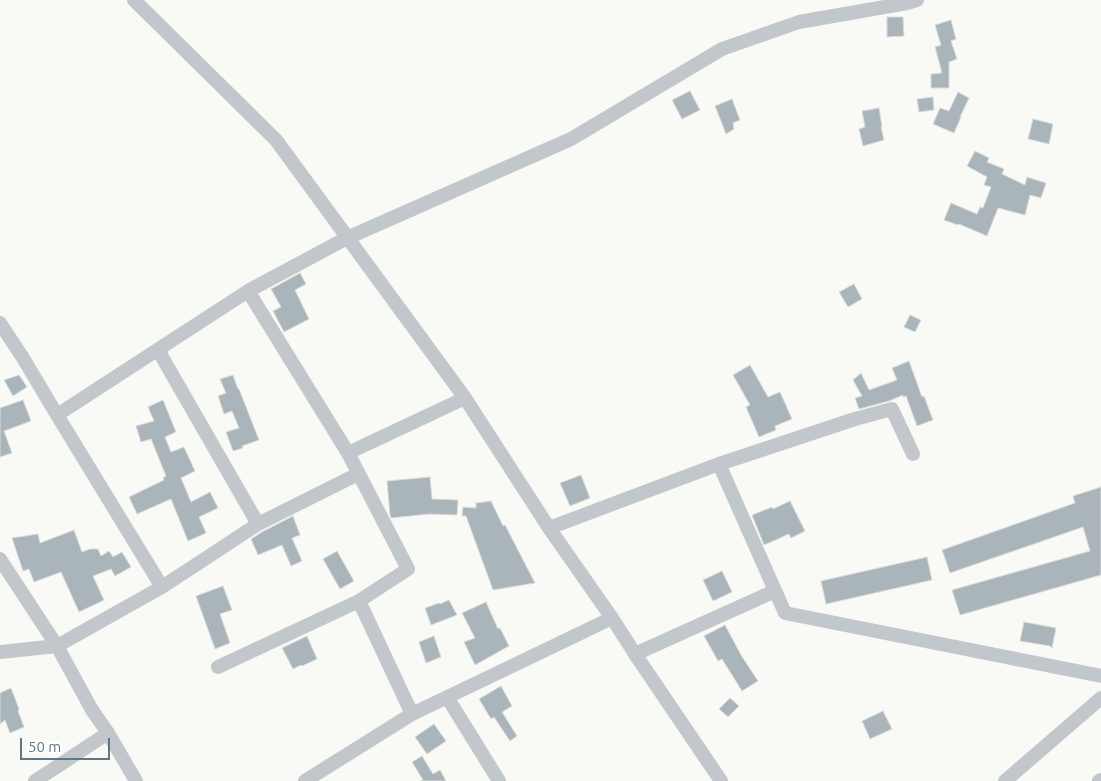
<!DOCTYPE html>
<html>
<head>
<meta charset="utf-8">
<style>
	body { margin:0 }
	#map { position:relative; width:1101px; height:781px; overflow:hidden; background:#f9f9f6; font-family:Ubuntu,sans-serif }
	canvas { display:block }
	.scale { position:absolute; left:20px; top:738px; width:90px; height:22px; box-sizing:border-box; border:2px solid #617584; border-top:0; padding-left:6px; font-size:15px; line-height:18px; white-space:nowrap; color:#617584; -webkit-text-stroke:4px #fff; paint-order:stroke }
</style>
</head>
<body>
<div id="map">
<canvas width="1101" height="781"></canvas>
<div class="scale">50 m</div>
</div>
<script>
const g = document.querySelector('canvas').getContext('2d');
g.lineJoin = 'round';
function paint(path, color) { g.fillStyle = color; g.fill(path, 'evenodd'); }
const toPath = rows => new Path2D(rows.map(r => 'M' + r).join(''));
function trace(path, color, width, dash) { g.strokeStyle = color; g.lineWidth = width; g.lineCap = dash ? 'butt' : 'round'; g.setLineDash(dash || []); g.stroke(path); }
const building = toPath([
	[887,17,903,17,904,36,887,37,887,17],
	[951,20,956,39,951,41,957,59,949,62,949,88,931,88,931,74,942,73,935,47,941,45,935,25,951,20],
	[690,91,700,110,682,119,672,100,690,91],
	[958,92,969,98,960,117,961,117,954,133,933,124,940,108,949,111,958,92],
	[933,97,934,110,919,112,917,99,933,97],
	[732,99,740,120,733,123,734,129,726,134,715,106,732,99],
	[879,108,882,127,881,127,884,140,863,146,859,129,865,127,862,111,879,108],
	[1033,119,1053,124,1049,144,1028,139,1033,119],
	[975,151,989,158,987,162,1004,169,1002,174,1025,185,1027,177,1046,183,1041,198,1030,195,1025,215,998,208,987,236,959,224,958,225,944,220,951,203,977,214,980,207,983,208,991,187,984,185,987,177,967,166,975,151],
	[300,273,306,284,295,290,309,319,284,332,273,311,281,307,271,289,300,273],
	[854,284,862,299,848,307,839,292,854,284],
	[910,315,921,320,915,332,904,327,910,315],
	[909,361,922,397,924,396,933,420,917,426,906,396,903,397,903,395,889,401,859,409,855,398,862,396,853,380,861,373,869,390,897,380,892,368,909,361],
	[750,365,768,397,780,392,792,419,775,426,776,430,759,437,746,407,750,405,733,375,750,365],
	[19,375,27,387,13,396,4,380,19,375],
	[233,375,238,389,239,389,259,440,242,446,243,448,233,451,226,432,239,428,232,411,224,414,218,396,226,393,220,379,233,375],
	[23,400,31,421,4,431,12,453,0,457,0,408,23,400],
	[163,400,176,432,165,437,171,452,184,447,195,471,181,478,191,502,210,492,218,508,199,517,206,533,188,541,171,499,137,514,129,497,164,480,163,478,166,476,151,439,141,442,136,426,154,421,148,407,163,400],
	[581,475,590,498,570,506,560,483,581,475],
	[430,477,432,499,458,500,457,515,429,514,391,518,390,515,387,481,430,477],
	[1101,487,1101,575,960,615,952,590,1090,551,1083,527,950,573,942,550,1075,503,1073,496,1101,487],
	[491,501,503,526,505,525,535,583,493,590,466,516,462,516,463,507,476,508,476,503,491,501],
	[790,501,805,531,791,538,789,534,764,545,752,515,772,507,773,509,790,501],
	[293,516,300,535,292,538,302,561,291,566,282,545,258,555,251,539,262,532,293,516],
	[74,530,82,552,90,549,98,549,101,556,109,551,113,557,122,552,131,567,115,576,111,569,93,576,104,600,79,612,61,572,34,582,29,569,23,571,12,538,38,534,40,543,74,530],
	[337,551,354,581,340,589,323,559,337,551],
	[927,557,932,580,826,604,821,581,927,557],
	[722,571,732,592,713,601,703,580,722,571],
	[223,586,232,610,220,614,230,643,215,649,196,596,223,586],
	[449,600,457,615,431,625,425,608,439,603,440,604,449,600],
	[486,602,498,629,500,628,509,646,475,665,464,642,475,638,462,613,486,602],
	[1024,622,1056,628,1052,648,1050,646,1020,641,1024,622],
	[725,625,741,655,758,681,742,691,722,659,718,661,704,636,725,625],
	[307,636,317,659,302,666,301,665,293,669,282,648,307,636],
	[434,636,441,657,426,663,419,642,434,636],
	[501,686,512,706,502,712,517,736,510,741,494,717,491,719,479,699,501,686],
	[11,688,19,709,18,711,24,727,10,733,5,720,0,724,0,693,11,688],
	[730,698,739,706,728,717,719,709,730,698],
	[883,711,892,729,870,739,862,721,883,711],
	[434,724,446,741,427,754,415,737,434,724],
	[422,756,433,774,440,770,446,781,420,781,423,780,412,762,422,756]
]);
paint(building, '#aab4bb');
trace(building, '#dbdbd8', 1);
trace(toPath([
	[134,0,276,140,465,398,549,528,612,618,635,654,721,781],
	[0,323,23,358,57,415,162,587],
	[158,350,258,524],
	[57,415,248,291,347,238,571,139,722,49,799,22,907,3,917,0],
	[348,453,465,398],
	[719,464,785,613,1101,676],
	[549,528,719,464,855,419,892,409,913,454],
	[0,559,57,646,92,710,108,733,136,781],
	[359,601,412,714],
	[0,652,57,646,162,587,258,524,358,474],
	[635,654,775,591],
	[218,667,359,601,408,569,348,453,248,291],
	[447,697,499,781],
	[35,781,108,733],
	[305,781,412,714,612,618],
	[1005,781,1101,698],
	[1099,781,1101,780]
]), '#c2c7cb', 14);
</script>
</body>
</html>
